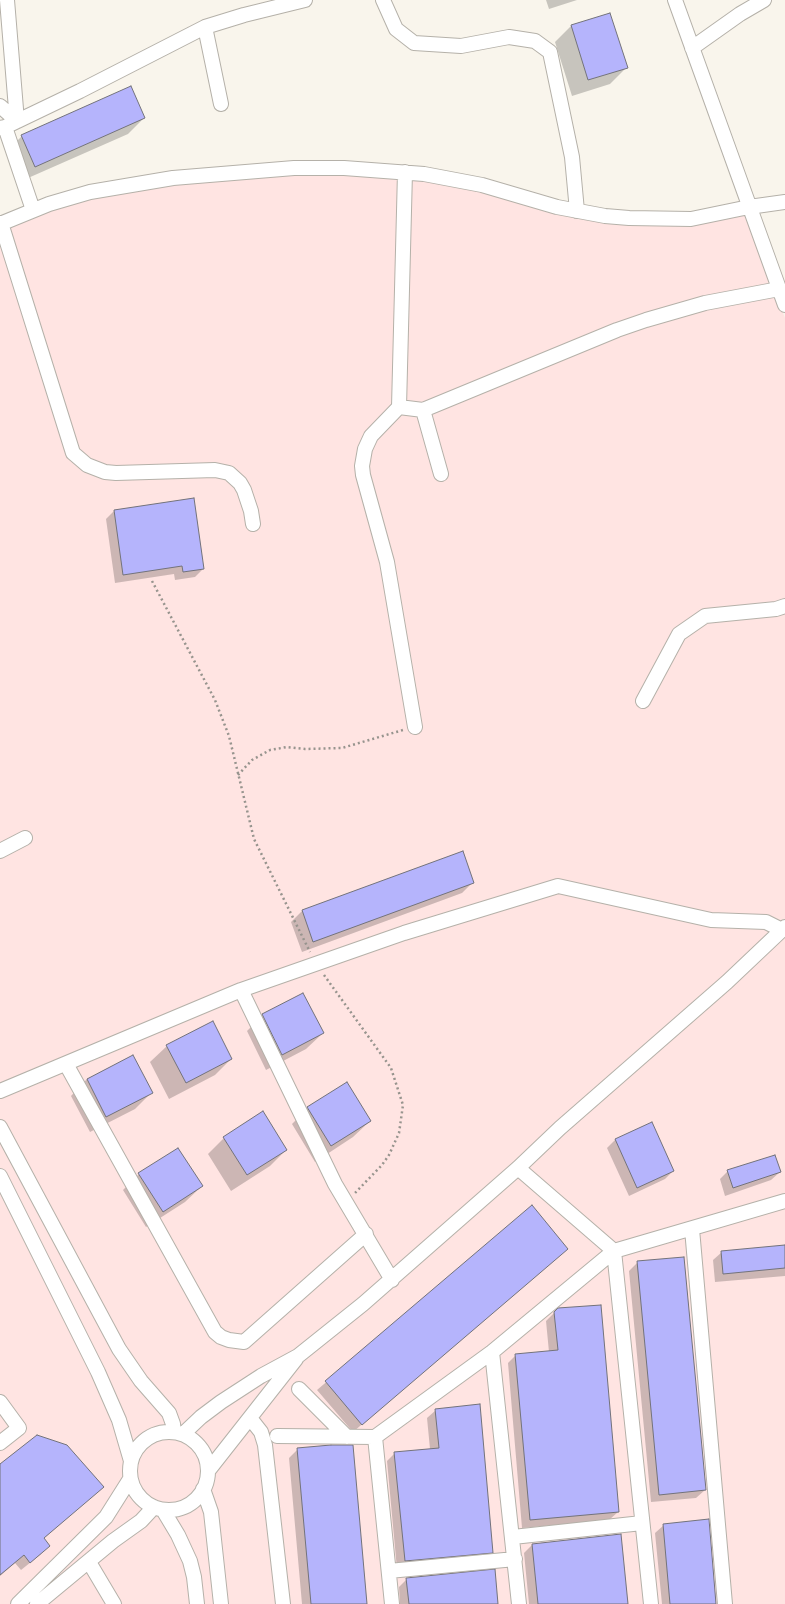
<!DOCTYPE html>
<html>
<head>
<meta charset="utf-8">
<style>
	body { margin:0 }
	canvas { display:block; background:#f9f5ec }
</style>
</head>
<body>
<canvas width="785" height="1604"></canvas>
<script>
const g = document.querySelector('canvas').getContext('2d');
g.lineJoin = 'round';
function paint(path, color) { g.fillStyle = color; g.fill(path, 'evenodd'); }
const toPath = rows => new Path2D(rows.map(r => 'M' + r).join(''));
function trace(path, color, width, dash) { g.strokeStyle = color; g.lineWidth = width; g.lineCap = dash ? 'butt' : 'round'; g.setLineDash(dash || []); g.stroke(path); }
paint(toPath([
	[344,167,630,218,742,209,785,318,785,1604,0,1604,0,225,93,191]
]), '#ffe4e2');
paint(toPath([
	[546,0,577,0,549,9],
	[610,14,626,68,610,84,572,96,555,42,571,26],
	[144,118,128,134,19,182,6,152,22,136],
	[114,511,203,569,195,577,175,580,174,574,115,583,106,519],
	[462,852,473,882,462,893,302,952,291,922,302,911],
	[263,1015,323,1033,306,1049,266,1070,247,1031],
	[167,1046,231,1059,215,1075,169,1099,150,1062],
	[133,1056,151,1093,135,1109,90,1132,71,1096,87,1079],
	[308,1108,370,1121,353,1137,315,1162,292,1124],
	[651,1123,673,1171,665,1179,629,1196,607,1148,615,1140],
	[224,1138,286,1150,270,1166,231,1191,208,1154],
	[728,1171,780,1172,771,1180,725,1196,720,1179],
	[139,1174,202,1186,185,1202,146,1227,123,1190],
	[531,1207,567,1249,353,1432,317,1390],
	[785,1246,785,1276,715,1282,713,1260,722,1252],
	[638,1262,705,1490,696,1498,651,1502,629,1271],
	[555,1312,618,1512,609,1520,522,1528,508,1363,516,1355,549,1352,546,1321],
	[436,1410,492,1552,484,1560,397,1569,387,1461,395,1453,430,1449,427,1418],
	[298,1449,366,1604,302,1604,289,1458],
	[0,1466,102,1487,43,1539,41,1554,21,1570,15,1563,0,1576],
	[664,1525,716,1604,662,1604,655,1533],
	[532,1545,627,1604,529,1604,524,1553],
	[407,1579,497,1604,400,1604,399,1587]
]), '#0003');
const building = toPath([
	[610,13,628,68,588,80,571,25,610,13],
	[131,86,145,118,35,167,21,135,131,86],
	[194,498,204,569,183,572,182,566,123,575,114,510,194,498],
	[463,851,474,883,313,942,302,910,463,851],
	[303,993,324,1033,282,1055,262,1014,303,993],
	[213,1021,232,1059,186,1083,166,1045,213,1021],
	[133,1055,153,1093,106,1117,87,1079,133,1055],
	[347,1082,371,1121,331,1146,307,1107,347,1082],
	[263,1111,287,1150,247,1175,223,1137,263,1111],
	[652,1122,674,1171,637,1188,615,1139,652,1122],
	[178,1148,203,1186,163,1212,138,1173,178,1148],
	[775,1155,781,1172,733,1188,727,1170,775,1155],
	[532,1205,568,1249,362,1425,325,1381,532,1205],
	[785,1245,785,1268,723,1274,721,1251,785,1245],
	[684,1257,706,1490,659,1495,637,1261,684,1257],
	[601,1305,619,1512,530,1520,515,1354,558,1350,554,1312,558,1308,601,1305],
	[480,1404,493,1553,405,1561,394,1452,439,1448,435,1409,480,1404],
	[37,1435,67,1445,104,1487,44,1538,50,1546,30,1563,24,1555,0,1575,0,1464,37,1435],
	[331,1445,353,1445,367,1604,311,1604,297,1448,331,1445],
	[709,1519,716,1604,670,1604,663,1524,709,1519],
	[621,1534,628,1604,538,1604,532,1544,621,1534],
	[495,1569,498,1604,409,1604,406,1578,495,1569]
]);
paint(building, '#b5b4fc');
trace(building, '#73737b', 1);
const minor = toPath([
	[7,0,17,121],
	[383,0,396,29,414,43,461,46,509,37,535,41,550,52,572,157,577,211],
	[675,0,785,305],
	[205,27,221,104],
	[692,48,740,14,764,0],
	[0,106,17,121],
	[5,127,33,210],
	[0,128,5,127,80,91,205,27,244,15,305,0],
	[405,172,399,407,371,436,365,449,362,466,363,475,387,562,415,727],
	[1,223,73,453,87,465,105,472,116,473,215,470,229,473,240,483,244,490,251,511,253,524],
	[0,224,49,204,90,192,173,178,294,168,344,168,424,174,482,185,557,207,605,216,629,218,691,219,749,207,785,202],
	[399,407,423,410,617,330,646,320,705,303,779,289],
	[423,410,441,474],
	[643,701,679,634,705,616,776,609,785,606],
	[0,851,25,838],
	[241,990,335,1184,392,1280],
	[66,1064,215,1332,221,1337,229,1340,244,1342,366,1234],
	[0,1091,241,990,404,933,558,886,711,920,766,922,782,930],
	[0,1127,119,1349,141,1381,169,1413,173,1424,174,1432],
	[518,1168,614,1251,651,1604],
	[0,1176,98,1372,119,1420,131,1461],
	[692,1229,725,1604],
	[492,1352,519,1604],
	[299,1389,347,1437],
	[0,1402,19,1428,0,1443],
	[250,1418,261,1432,265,1445,283,1604],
	'130 1471a39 39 0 1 1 78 0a39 39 0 1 1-78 0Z',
	[183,1434,201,1417,221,1402,261,1376,298,1356,363,1304,518,1168,560,1128,727,982,785,927],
	[277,1436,375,1437,492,1352,614,1251,785,1201],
	[375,1437,392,1604],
	[208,1471,296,1359],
	[203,1489,211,1512,221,1604],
	[163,1510,178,1535,190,1561,194,1577,197,1604],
	[513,1537,642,1523],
	[89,1562,114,1604],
	[389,1571,515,1559],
	[18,1604,106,1517,130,1479],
	[37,1604,113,1541,141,1521,154,1507]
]);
trace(minor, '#b5b1a9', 16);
trace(toPath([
	[152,581,215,700,229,736,254,839,310,952],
	[238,775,252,760,270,750,287,747,305,749,342,748,403,730],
	[324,975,391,1068,403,1105,399,1133,389,1155,382,1165,355,1193]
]), '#97948e', 2.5, [2, 3]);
trace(minor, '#fff', 14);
</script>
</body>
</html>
